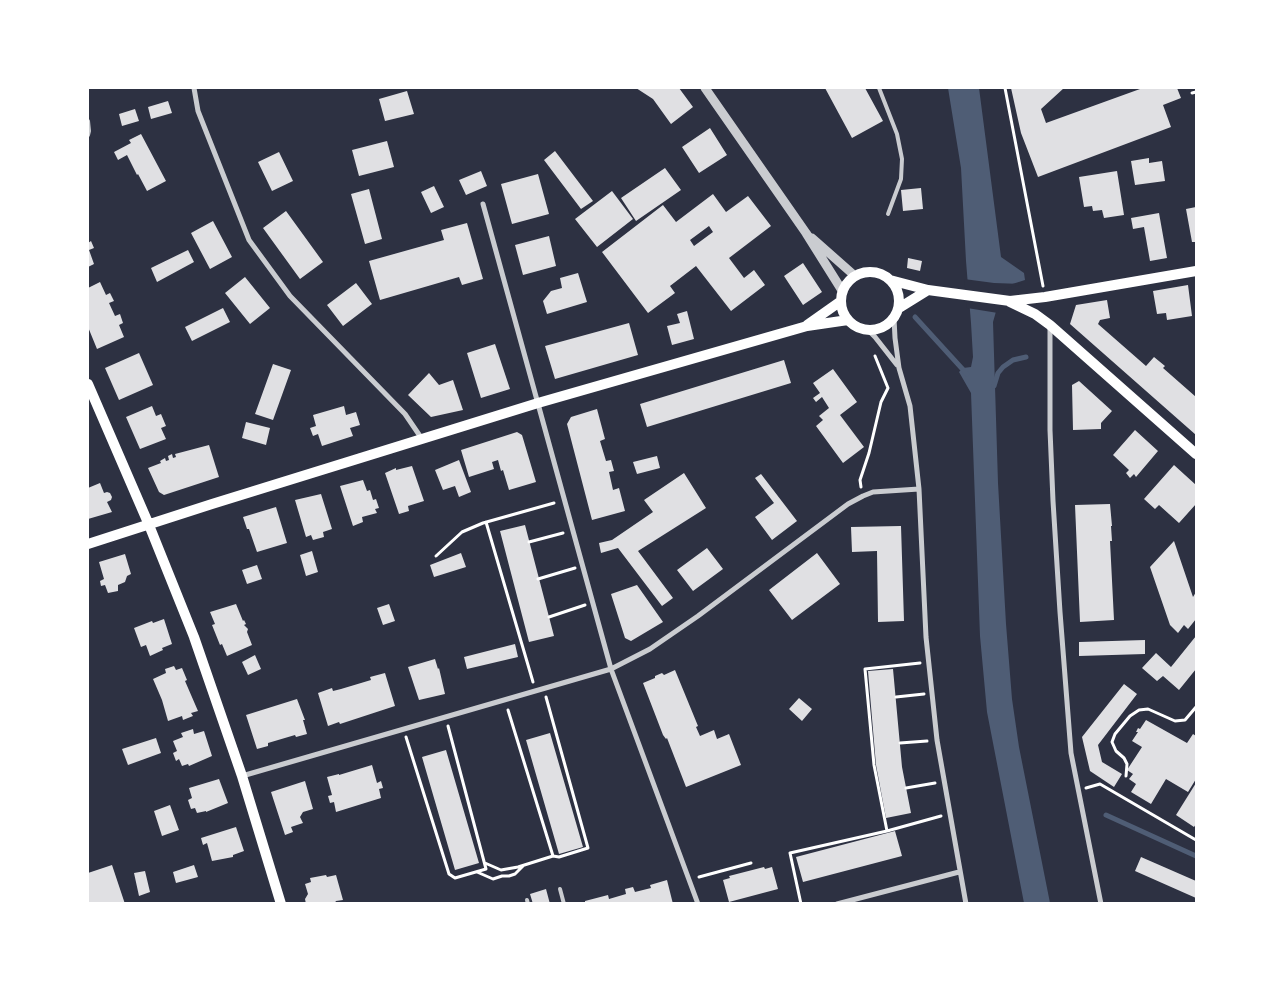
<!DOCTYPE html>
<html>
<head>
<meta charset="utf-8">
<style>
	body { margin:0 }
	#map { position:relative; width:1284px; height:991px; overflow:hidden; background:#2d3142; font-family:"Open Sans",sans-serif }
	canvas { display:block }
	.frame { position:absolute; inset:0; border:89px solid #fff; pointer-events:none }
</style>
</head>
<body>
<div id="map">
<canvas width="1284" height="991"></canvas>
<div class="frame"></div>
</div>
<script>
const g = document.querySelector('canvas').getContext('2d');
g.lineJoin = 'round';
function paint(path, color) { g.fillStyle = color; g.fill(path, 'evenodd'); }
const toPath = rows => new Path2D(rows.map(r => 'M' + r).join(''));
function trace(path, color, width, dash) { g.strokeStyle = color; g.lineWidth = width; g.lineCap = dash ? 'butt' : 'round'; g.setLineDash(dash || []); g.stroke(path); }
paint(toPath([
	[948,88,979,88,1001,257,1024,273,1025,280,1003,287,993,322,998,483,1006,624,1012,699,1019,747,1050,903,1024,903,987,712,980,636,971,393,959,372,963,368,971,367,973,357,971,323,966,261,961,168]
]), '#4f5d75');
paint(toPath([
	[964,279,994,283,1022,284,1005,289,998,313,967,308]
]), '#2d3142');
trace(toPath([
	[915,317,967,374],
	[994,386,998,373,1003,367,1013,360,1026,357],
	[1106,815,1196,856]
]), '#4f5d75', 5);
paint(toPath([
	[636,88,679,88,693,107,671,124,653,99],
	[825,88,865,88,883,121,852,138],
	[1011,88,1064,88,1041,109,1046,123,1140,89,1139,88,1177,88,1181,98,1163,105,1171,127,1038,177,1021,133],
	[407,91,414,114,385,121,379,99],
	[168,101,172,113,151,119,148,107],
	[135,109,139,121,122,126,119,114],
	[710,128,727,155,699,173,682,147],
	[141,134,166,181,147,191,138,174,137,175,127,155,118,160,114,152,131,143,129,140],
	[387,141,394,167,359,176,352,150],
	[555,151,593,201,581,209,544,160],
	[279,152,293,181,272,191,258,162],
	[1149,158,1149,163,1162,161,1165,181,1135,185,1131,161],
	[665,168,681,190,636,221,621,198],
	[481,171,487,186,466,195,459,180],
	[1117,171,1124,215,1104,218,1102,210,1093,211,1092,206,1084,207,1079,177],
	[538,174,549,214,512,224,501,184],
	[434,186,444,207,431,213,421,192],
	[921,188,923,209,903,211,901,190],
	[369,189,382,239,365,244,351,194],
	[612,191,633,219,597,247,575,219],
	[713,194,726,212,748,196,771,226,729,258,744,278,754,270,765,285,731,311,696,266,670,286,675,293,648,313,602,252,663,205,676,222],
	[709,226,713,232,694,246,690,240],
	[1196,207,1196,242,1192,242,1186,209],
	[286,211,323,262,300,279,263,228],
	[1159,213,1167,258,1150,261,1144,227,1133,229,1131,218],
	[213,221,232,257,210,269,191,233],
	[467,223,483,279,462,285,459,277,380,300,369,261,444,240,441,230],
	[549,236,556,266,523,275,515,245],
	[91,241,94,248,89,250,94,264,88,267,88,243],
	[188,250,194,262,157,282,151,268],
	[908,258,922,261,920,271,907,268],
	[803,263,822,292,803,305,784,276],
	[578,273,587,302,547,314,543,301,551,291,562,288,560,278],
	[245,277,270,308,250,324,225,293],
	[100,282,106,295,110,293,114,301,109,303,115,316,120,314,123,323,119,325,124,337,97,349,88,327,88,288],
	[356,283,372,304,343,326,327,305],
	[1188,285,1192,316,1167,320,1166,313,1157,314,1153,291],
	[1107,300,1110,318,1100,320,1098,324,1146,366,1154,357,1165,366,1163,368,1196,397,1196,435,1070,324,1076,305],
	[223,308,230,322,192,341,185,327],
	[687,311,694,339,672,345,667,326,680,323,677,314],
	[629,323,638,355,555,379,545,346],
	[495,344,510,389,481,398,467,353],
	[139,353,153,385,119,400,105,368],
	[784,360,791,383,647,427,640,404],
	[273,364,291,370,273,420,255,414],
	[833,369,857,402,840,415,864,447,843,463,816,426,823,420,819,416,829,408,822,397,816,402,813,398,820,393,813,383],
	[429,373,439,385,453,380,463,410,431,417,408,395],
	[1079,381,1112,411,1101,423,1101,429,1073,430,1072,385],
	[152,406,156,416,161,414,166,426,161,428,166,439,140,449,126,417],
	[344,406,346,415,356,412,360,425,350,428,353,436,322,446,318,434,313,436,310,428,316,426,313,415],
	[597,409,605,439,600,441,606,461,611,460,614,471,609,472,613,490,619,488,625,511,592,520,567,424,571,417],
	[246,422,270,428,266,445,242,438],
	[1135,430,1158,451,1136,477,1134,474,1130,478,1126,473,1129,470,1113,455],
	[517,432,522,435,536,482,509,490,503,470,501,471,498,460,492,462,494,469,469,477,461,450],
	[209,445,219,477,164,495,159,492,148,468,161,463,160,461,165,458,166,461,169,460,168,456,172,454,173,458,176,457,175,454],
	[657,456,660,468,637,474,633,462],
	[459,460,471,492,459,497,455,486,443,490,435,470],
	[1174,465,1196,485,1196,504,1179,523,1159,505,1155,509,1144,499],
	[412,466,424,501,408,506,409,511,399,514,385,473,396,468,396,470],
	[684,473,706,508,638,551,673,598,662,606,618,548,601,553,599,543,612,540,653,512,644,500],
	[761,474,797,521,772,540,755,517,774,503,755,478],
	[363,480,367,491,370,490,373,500,376,499,379,508,375,509,377,513,362,517,363,522,353,526,340,486],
	[100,483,104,493,107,492,110,493,112,497,111,500,107,502,112,512,88,519,88,488],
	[321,494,332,529,323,532,324,537,313,540,311,535,306,537,295,500],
	[1110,504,1112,526,1111,526,1112,541,1110,541,1114,620,1080,622,1075,505],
	[276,507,287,543,257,552,249,529,247,529,243,517],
	[525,525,554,636,529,642,500,531],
	[901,526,904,621,878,622,877,551,852,552,851,527],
	[1174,541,1193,597,1196,592,1196,619,1188,629,1184,625,1178,633,1170,625,1150,567],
	[707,548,723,569,693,591,677,570],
	[312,551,318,572,306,576,300,555],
	[461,553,466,567,434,577,430,565],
	[817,553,840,584,792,620,769,590],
	[125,554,131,574,127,576,125,582,118,585,118,591,108,593,105,585,101,586,100,581,104,579,99,562],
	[257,565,262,579,247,584,242,570],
	[637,585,663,622,631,641,625,638,611,594],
	[236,604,243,621,244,620,246,624,244,625,248,629,247,632,252,645,227,656,222,644,220,645,212,625,215,624,210,612],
	[389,604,395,621,383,625,377,608],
	[164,619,172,644,162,648,163,650,150,656,146,645,141,647,134,628,152,621,153,623],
	[1196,636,1196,669,1179,690,1163,676,1157,681,1142,668,1156,653,1171,667],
	[1145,640,1145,654,1079,656,1079,642],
	[515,644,518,657,467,669,464,657],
	[255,655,261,669,248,675,242,662],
	[435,659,438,669,439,668,445,694,419,700,408,667],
	[174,666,176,670,182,668,187,680,185,681,198,711,191,713,193,716,183,720,182,716,168,721,162,700,153,679,166,673,165,669],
	[893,669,902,767,911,813,886,818,876,765,868,671],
	[675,670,698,726,696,727,700,736,714,730,717,739,729,734,741,765,686,787,667,738,666,739,663,735,643,683,655,678,655,676,662,673,664,675],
	[385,673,395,706,340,724,339,722,328,726,318,693,332,688,333,691,341,689,371,680,370,677],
	[1124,684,1137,694,1098,745,1102,762,1122,774,1114,787,1090,771,1082,737],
	[799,698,812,709,802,721,789,709],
	[297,699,305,720,303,720,307,734,296,737,295,735,268,743,268,746,257,749,246,715],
	[1146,720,1187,743,1193,734,1196,736,1196,779,1188,792,1166,779,1151,804,1131,792,1136,784,1129,779,1133,774,1127,770,1142,747,1132,741,1138,732,1136,732,1138,728,1140,729],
	[193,729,194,734,204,731,212,756,189,766,188,764,182,766,179,759,176,761,173,753,177,751,173,741,183,737,181,733],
	[550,733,583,847,559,854,526,740],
	[156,738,161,753,128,765,122,749],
	[446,750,479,863,455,870,422,757],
	[372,765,377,783,381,781,383,788,379,789,381,798,336,812,334,802,330,803,328,796,332,795,327,777,339,774,339,775],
	[219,779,228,803,206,812,206,811,197,813,195,808,191,809,188,800,192,798,189,788],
	[305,781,313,809,303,812,300,817,303,823,291,827,293,832,285,835,271,792],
	[1196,783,1196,824,1194,827,1176,815],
	[170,805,179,830,162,836,154,811],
	[236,827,244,851,233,855,233,857,212,861,207,843,203,845,201,838],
	[895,831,902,856,803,882,796,857],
	[1141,857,1196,881,1196,898,1135,871],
	[112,865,125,904,88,904,88,873],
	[194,865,198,877,176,883,173,872],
	[764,867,765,869,772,867,778,889,729,902,723,880,730,878,729,876],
	[145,871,150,892,139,896,134,873],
	[326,875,327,877,336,875,343,900,336,901,334,904,306,904,305,899,308,894,305,884,311,882,310,878],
	[667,880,673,904,585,904,585,901,608,895,609,899,626,894,625,889,633,887,635,892,651,888,650,885],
	[546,889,550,904,533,904,530,894]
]), '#e0e0e3');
trace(toPath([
	[1005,88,1043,286],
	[1192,93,1196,92],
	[861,487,860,480,869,453,881,402,888,388,875,356],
	[486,522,533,682],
	[529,542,563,533],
	[436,556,462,532,483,523,554,503],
	[538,579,575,568],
	[549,617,585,605],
	[896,697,924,694],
	[508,710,553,856,559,857,588,848,546,697],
	[406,737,449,874,455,878,486,869,448,726],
	[900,743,927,741],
	[1126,776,1127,764,1124,758,1116,751,1112,742,1115,734,1130,716,1139,710,1148,709,1175,721,1185,720,1196,707],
	[906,788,935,783],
	[1086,788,1100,784,1196,840],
	[887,831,941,816],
	[485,863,501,870,518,867,553,856],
	[477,872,493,879,502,876,509,876,515,874,523,866],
	[699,877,751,863],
	[801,904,790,853,887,831,874,765,865,669,920,663]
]), '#fff', 3);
trace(toPath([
	[879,88,897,134,902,159,901,179,888,214],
	[88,121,89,131,88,135],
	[560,889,564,904],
	[527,900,528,904]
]), '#caccd0', 4);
trace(toPath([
	[194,88,198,111,249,240,290,296,405,414,422,439],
	[483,204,611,669,698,904],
	[894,318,895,338,899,368,910,406,919,489,926,637,937,740,966,904],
	[1050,326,1050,430,1053,501,1060,612,1071,753,1101,904],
	[868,330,875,337,897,365],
	[242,776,611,669,650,649,698,616,848,504,863,496,873,492,919,489],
	[837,904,959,872]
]), '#caccd0', 5);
trace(toPath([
	[705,88,806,233,843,292],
	[812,238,855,276]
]), '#caccd0', 9);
trace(toPath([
	'841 301a29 29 0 1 1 58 0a29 29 0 1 1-58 0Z',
	[890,280,928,290,1010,301,1045,297,1196,271],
	[1010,302,1035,314,1050,325,1196,454],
	[899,308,928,290],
	[807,325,841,301],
	[88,384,149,525,194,637,242,776,281,904],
	[88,544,212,504,538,403,807,326,848,320]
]), '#fff', 10);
</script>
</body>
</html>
